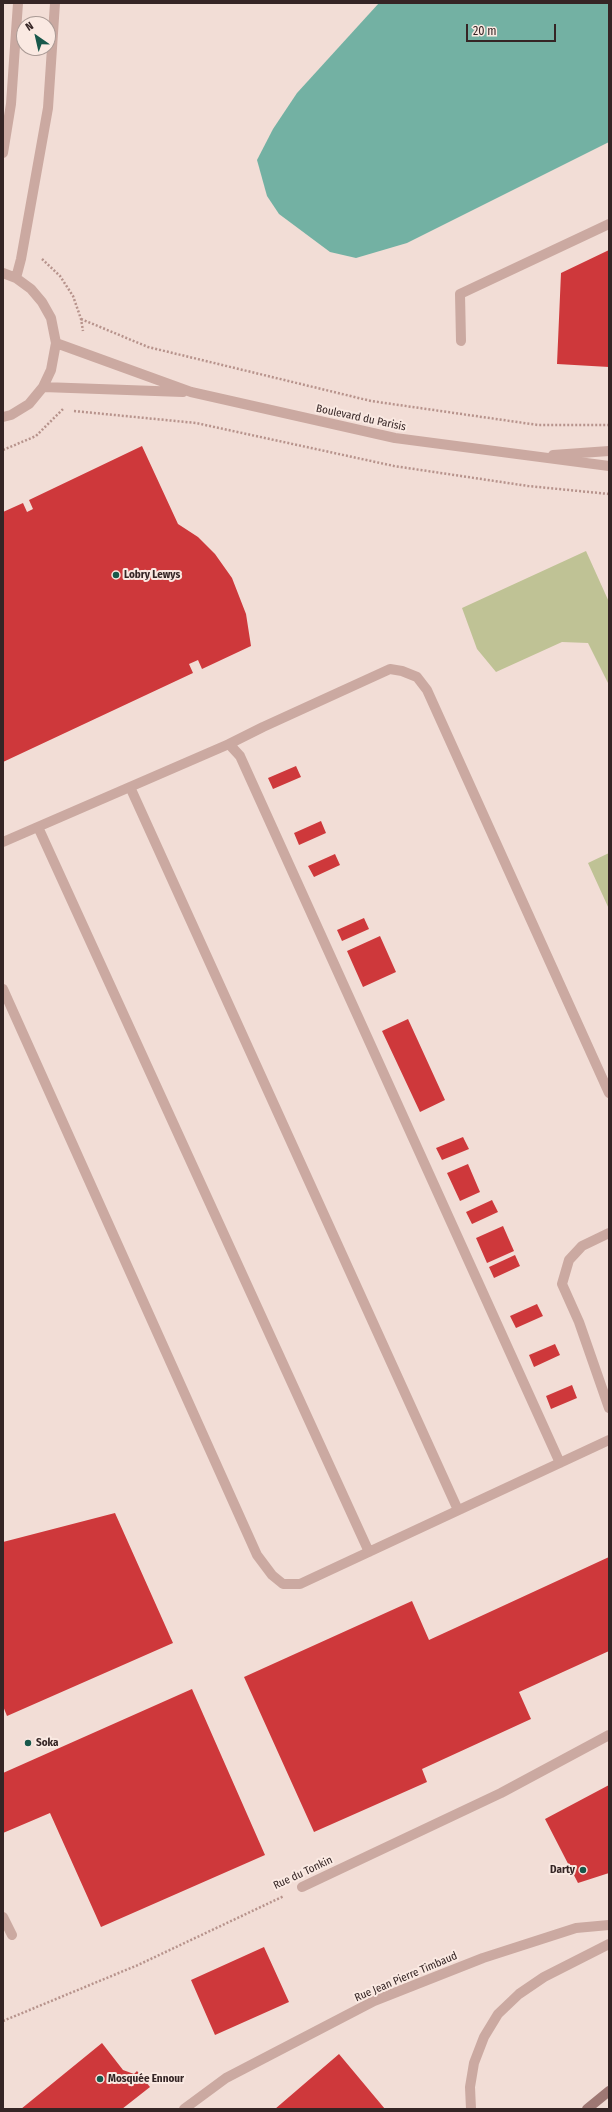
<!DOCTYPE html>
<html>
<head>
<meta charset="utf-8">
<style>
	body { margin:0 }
	#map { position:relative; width:612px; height:2112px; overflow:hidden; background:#f2ddd6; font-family:"Fira Sans Condensed",sans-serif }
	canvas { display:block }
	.frame { position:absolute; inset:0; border:4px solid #352525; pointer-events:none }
	.north { position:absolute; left:16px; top:16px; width:40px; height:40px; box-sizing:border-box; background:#fae9e2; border:1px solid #ab9b96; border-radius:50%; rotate:326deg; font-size:11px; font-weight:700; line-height:16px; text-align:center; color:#352525 }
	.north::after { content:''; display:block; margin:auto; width:14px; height:18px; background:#18584b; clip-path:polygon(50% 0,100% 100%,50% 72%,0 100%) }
	.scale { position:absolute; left:466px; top:24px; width:90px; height:18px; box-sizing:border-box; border:2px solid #352525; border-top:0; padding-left:5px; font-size:12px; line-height:14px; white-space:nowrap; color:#352525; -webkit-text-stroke:3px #fae9e2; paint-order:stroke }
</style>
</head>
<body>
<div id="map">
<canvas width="612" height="2112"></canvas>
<div class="frame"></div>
<div class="north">N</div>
<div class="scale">20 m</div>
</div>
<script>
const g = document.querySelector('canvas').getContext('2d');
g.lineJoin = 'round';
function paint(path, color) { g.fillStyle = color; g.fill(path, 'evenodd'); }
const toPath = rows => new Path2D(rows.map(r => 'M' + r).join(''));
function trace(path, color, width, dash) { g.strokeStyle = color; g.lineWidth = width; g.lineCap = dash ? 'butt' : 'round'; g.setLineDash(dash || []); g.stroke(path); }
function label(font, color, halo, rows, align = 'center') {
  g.font = font + ' "Fira Sans Condensed",sans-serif'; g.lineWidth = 4; g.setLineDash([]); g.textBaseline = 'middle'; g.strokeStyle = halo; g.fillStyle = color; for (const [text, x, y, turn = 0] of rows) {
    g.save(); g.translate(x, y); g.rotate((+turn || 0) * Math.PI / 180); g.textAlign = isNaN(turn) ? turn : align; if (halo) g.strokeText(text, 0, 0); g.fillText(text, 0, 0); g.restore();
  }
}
paint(toPath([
	[586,551,609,602,609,685,588,643,562,642,496,672,477,649,462,608],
	[609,853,609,909,588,863]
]), '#bfc295');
paint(toPath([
	[379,3,609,3,609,142,407,243,356,258,330,252,279,214,267,196,257,160,273,129,297,93]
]), '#73b1a3');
paint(toPath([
	[609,250,609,367,557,364,561,273],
	[142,446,178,524,198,537,215,554,232,578,246,614,251,646,202,669,198,660,189,664,193,673,3,762,3,512,23,503,27,512,33,509,29,500],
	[296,766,301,777,273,789,268,778],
	[321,821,326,833,299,845,294,833],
	[335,854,340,865,314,877,308,866],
	[364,918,369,929,342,941,337,930],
	[380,936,396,972,363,987,347,951],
	[408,1019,445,1100,420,1112,382,1031],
	[463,1137,469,1149,442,1160,436,1148],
	[468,1164,480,1192,460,1201,447,1173],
	[492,1200,498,1212,472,1224,466,1212],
	[503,1226,514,1251,487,1263,476,1238],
	[515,1255,520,1266,494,1278,489,1267],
	[537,1304,543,1316,516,1328,510,1316],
	[555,1344,560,1355,534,1367,529,1355],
	[572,1385,577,1398,551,1409,546,1396],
	[115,1513,173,1643,7,1716,3,1706,3,1542],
	[609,1557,609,1651,519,1692,531,1719,422,1769,427,1782,314,1832,244,1677,412,1601,429,1640],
	[192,1689,265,1855,101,1927,50,1813,3,1833,3,1773],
	[609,1785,609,1873,578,1883,545,1819],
	[264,1947,289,2002,215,2035,191,1980],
	[102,2043,123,2070,134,2074,137,2071,150,2087,122,2109,21,2109],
	[339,2054,385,2109,275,2109]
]), '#ce383b');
trace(toPath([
	[42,259,60,276,73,296,81,319,83,331],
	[81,319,148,347,371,401,538,425,609,425],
	[74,411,196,423,394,466,528,486,609,494],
	[3,450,36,436,64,408],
	[3,2021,138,1965,284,1896]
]), '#b7938c', 2.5, [2, 2]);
trace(toPath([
	[461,341,460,294,609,224],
	[229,744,263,727,390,669,402,671,417,677,427,690,609,1093],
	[130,787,458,1510],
	[38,827,369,1552],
	[3,842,229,744,240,756,560,1463],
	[3,989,257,1555,272,1575,283,1584,300,1584,609,1440],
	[609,1233,582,1246,569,1260,562,1284,579,1322,609,1408],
	[3,1917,12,1935]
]), '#cba9a1', 10);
trace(toPath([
	[302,1887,501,1793,609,1735],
	[184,2109,226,2078,374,2001,483,1958,576,1928,609,1925],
	[471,2109,470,2087,474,2063,484,2037,498,2014,519,1994,544,1977,609,1944]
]), '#cba9a1', 10);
trace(toPath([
	[3,153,11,104,18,3],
	[3,273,16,278,31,289,42,302,51,318,56,343,51,370,43,387,29,404,11,415,3,417],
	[16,278,21,259,48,108,55,3],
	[56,343,191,392,395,438,609,466],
	[43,387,183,392],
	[553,455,609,451]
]), '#cba9a1', 10);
trace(toPath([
	[587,2109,609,2091]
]), '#9e7773', 10);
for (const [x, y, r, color] of [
	[116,575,4,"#18584b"],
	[28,1743,4,"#18584b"],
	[583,1870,4,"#18584b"],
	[100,2079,4,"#18584b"]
]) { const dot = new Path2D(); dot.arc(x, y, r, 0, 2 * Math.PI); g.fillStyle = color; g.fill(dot); trace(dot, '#fae9e2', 1.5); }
label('11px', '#352525', '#fae9e2', [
	["Boulevard du Parisis",361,418,12],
	["Rue du Tonkin",303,1873,-25],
	["Rue Jean Pierre Timbaud",406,1977,-23]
]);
label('bold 11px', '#352525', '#fae9e2', [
	["Lobry Lewys",124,575],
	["Soka",36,1743],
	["Darty",575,1870,"right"],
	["Mosquée Ennour",108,2079]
], 'left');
</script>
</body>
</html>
